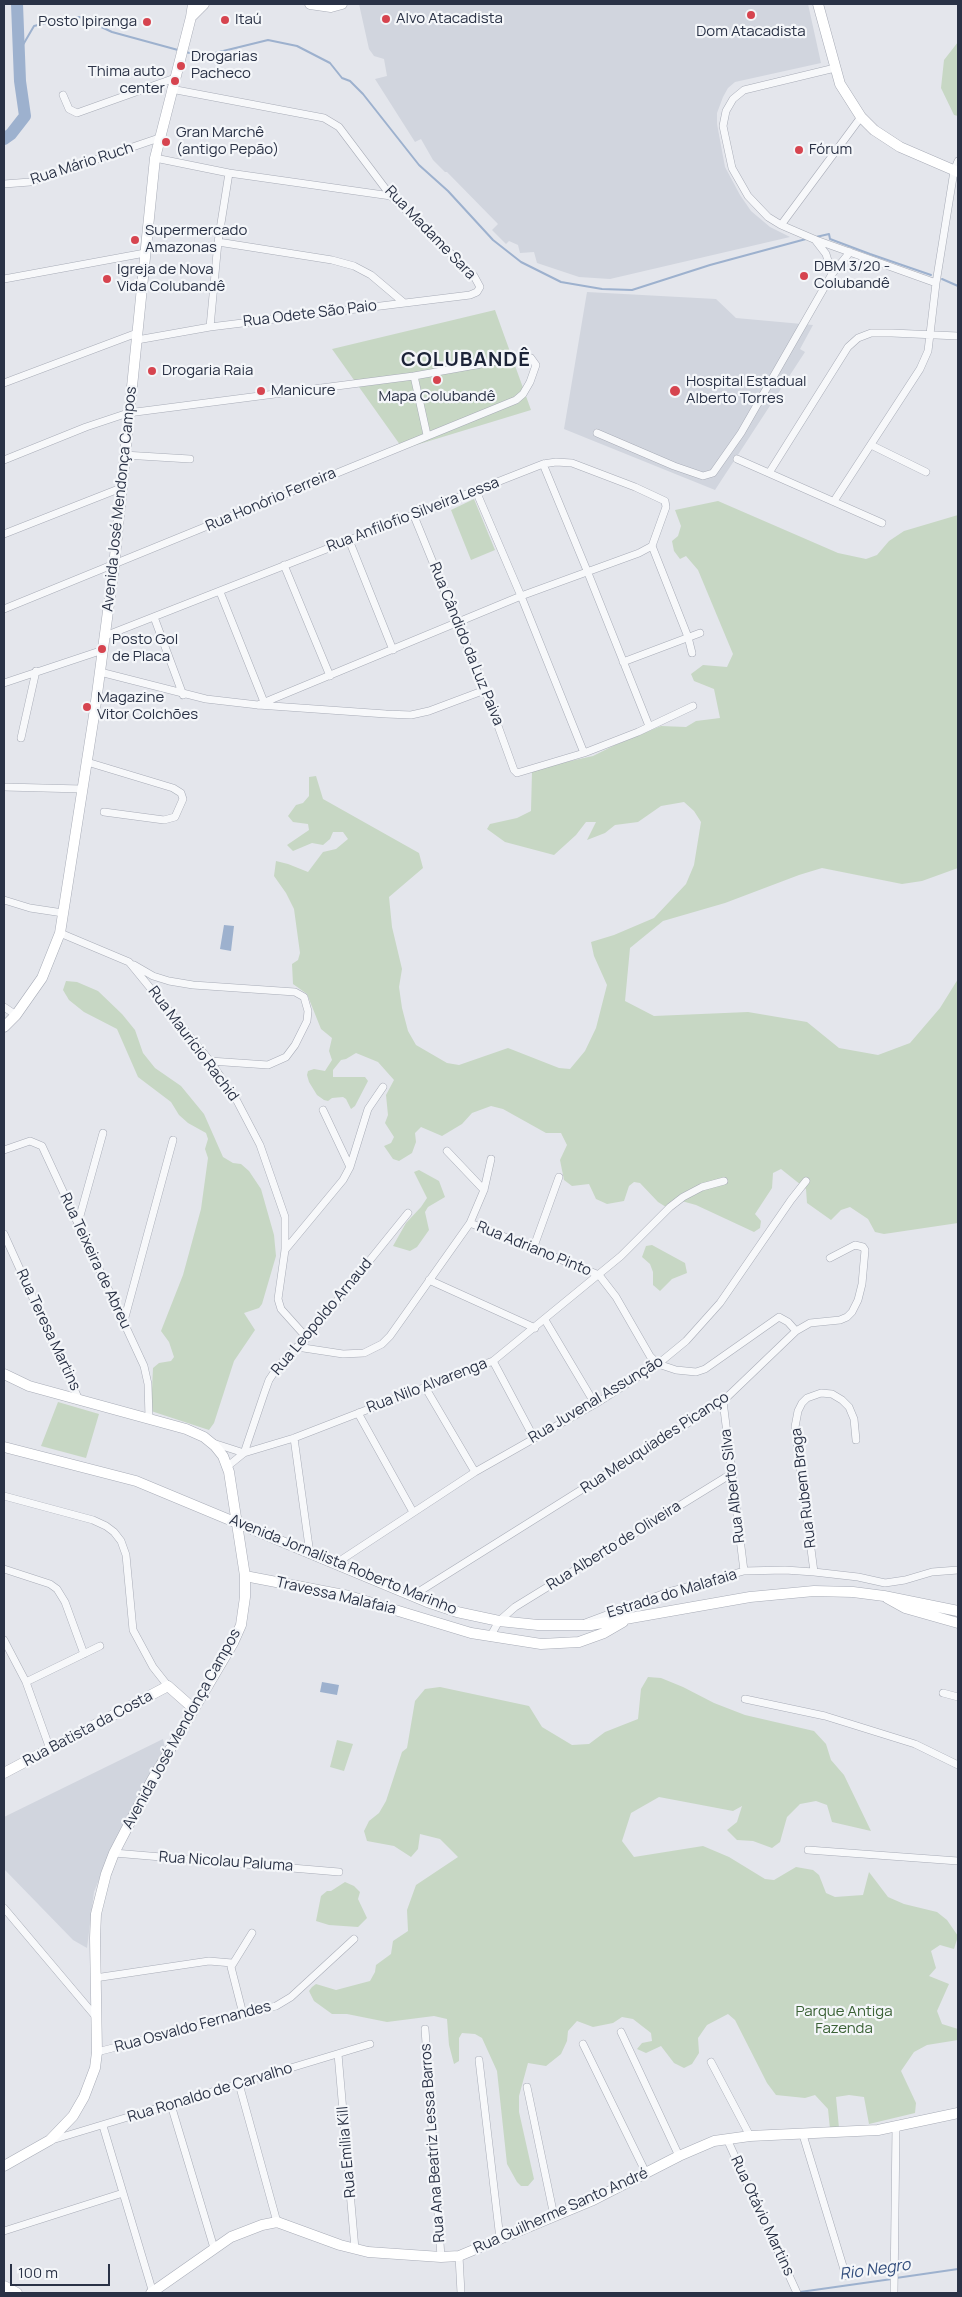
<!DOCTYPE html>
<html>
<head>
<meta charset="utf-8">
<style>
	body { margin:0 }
	#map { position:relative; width:962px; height:2297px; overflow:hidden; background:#e4e6ec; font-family:Manrope,sans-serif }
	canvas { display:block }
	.frame { position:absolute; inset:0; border:5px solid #2a3246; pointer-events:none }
	.scale { position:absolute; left:10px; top:2264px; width:100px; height:22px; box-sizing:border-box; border:2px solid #2a3246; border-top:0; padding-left:6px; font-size:15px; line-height:18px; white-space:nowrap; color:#2a3246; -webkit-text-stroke:4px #f4f6f9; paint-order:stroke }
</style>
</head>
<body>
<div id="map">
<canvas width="962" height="2297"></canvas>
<div class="frame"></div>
<div class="scale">100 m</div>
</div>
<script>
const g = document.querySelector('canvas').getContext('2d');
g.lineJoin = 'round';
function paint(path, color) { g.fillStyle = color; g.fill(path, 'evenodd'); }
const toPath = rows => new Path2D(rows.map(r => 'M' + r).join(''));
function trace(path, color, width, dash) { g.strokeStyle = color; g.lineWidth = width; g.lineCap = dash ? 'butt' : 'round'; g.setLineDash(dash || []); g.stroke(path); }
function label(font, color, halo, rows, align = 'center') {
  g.font = font + ' Manrope,sans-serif'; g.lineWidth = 4.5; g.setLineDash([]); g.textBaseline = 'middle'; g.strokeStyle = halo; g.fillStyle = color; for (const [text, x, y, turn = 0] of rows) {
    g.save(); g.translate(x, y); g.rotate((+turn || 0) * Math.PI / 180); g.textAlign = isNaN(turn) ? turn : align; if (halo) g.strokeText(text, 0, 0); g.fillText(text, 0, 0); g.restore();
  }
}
paint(toPath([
	[359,4,808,4,821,63,735,82,728,88,723,97,717,113,717,124,725,167,740,195,751,211,770,227,790,237,610,279,579,277,537,263,534,252,520,253,518,245,509,241,506,244,492,230,498,224,447,172,445,172,433,160,421,139,415,142,375,79,387,76,384,59,374,56,369,49],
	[587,292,716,299,736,318,813,325,800,349,805,352,715,490,564,429],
	[163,1739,165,1749,115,1840,94,1892,87,1948,73,1940,4,1869,4,1817]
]), '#d1d5de');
paint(toPath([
	[958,42,958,116,954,115,941,88,944,60],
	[495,310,531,410,403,449,332,349],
	[474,499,495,550,471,560,451,510],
	[718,501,838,553,866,559,877,555,889,541,904,531,958,515,958,868,922,881,902,884,822,868,799,875,725,903,663,921,630,948,625,1001,654,1016,748,1012,807,1022,839,1048,878,1055,910,1043,940,1008,958,979,958,1223,884,1234,875,1232,868,1219,850,1207,841,1210,831,1220,807,1203,806,1189,781,1169,773,1173,772,1188,755,1214,761,1221,760,1228,754,1232,696,1205,678,1200,666,1207,658,1202,640,1183,634,1182,629,1186,624,1201,607,1204,596,1199,589,1184,572,1186,564,1180,560,1160,567,1145,561,1133,546,1133,503,1109,491,1106,472,1113,462,1124,442,1136,421,1127,415,1133,416,1142,412,1153,399,1161,393,1159,384,1146,391,1143,394,1137,385,1123,388,1115,386,1095,394,1080,378,1062,356,1053,346,1059,341,1060,333,1070,333,1077,365,1077,368,1081,355,1106,351,1109,346,1099,343,1097,332,1098,328,1101,324,1100,317,1095,309,1082,307,1075,308,1071,314,1069,325,1071,332,1060,329,1051,332,1038,321,1029,307,994,293,984,292,964,298,960,300,953,294,909,286,893,274,876,276,861,288,864,308,872,323,852,336,849,348,839,343,832,333,832,330,839,323,845,312,843,293,851,287,845,309,830,308,824,293,822,288,816,296,805,303,803,309,796,309,777,316,776,323,799,419,853,423,868,389,897,392,927,402,969,399,987,402,1008,408,1031,416,1045,447,1063,459,1065,508,1048,559,1068,570,1069,585,1051,596,1028,607,985,594,956,591,942,614,935,654,918,686,884,694,865,701,822,694,811,684,802,661,806,638,822,615,825,605,833,587,840,596,822,586,822,576,835,554,855,505,842,487,829,490,824,517,818,531,811,532,772,543,767,593,756,615,745,661,726,686,727,696,721,720,718,714,689,694,681,691,674,703,665,727,667,733,654,698,570,686,556,680,559,674,551,672,541,678,536,681,526,675,510],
	[66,981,77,982,98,991,122,1014,135,1030,143,1053,155,1068,181,1086,204,1114,223,1157,233,1163,241,1164,249,1171,261,1189,274,1235,276,1256,262,1304,259,1308,244,1313,255,1330,234,1361,214,1423,209,1430,151,1411,153,1368,159,1363,171,1361,174,1357,169,1342,161,1331,183,1275,201,1209,208,1158,205,1149,208,1139,206,1133,188,1123,179,1115,171,1102,138,1077,117,1029,84,1012,69,1000,63,990],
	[419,1170,439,1181,445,1197,428,1207,425,1212,429,1230,417,1247,410,1251,393,1246,406,1223,421,1207,427,1198,414,1172],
	[652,1245,685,1263,687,1273,672,1279,660,1291,653,1285,653,1272,650,1264,642,1257,646,1246],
	[58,1402,99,1414,86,1458,41,1446],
	[648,1677,661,1678,683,1687,714,1703,745,1715,814,1731,826,1744,831,1760,844,1775,871,1831,832,1822,827,1805,816,1801,800,1804,787,1817,780,1842,772,1848,753,1841,737,1840,727,1830,737,1822,742,1806,733,1811,659,1797,631,1813,622,1841,634,1857,703,1846,729,1857,765,1879,774,1880,796,1867,813,1870,819,1875,826,1893,835,1897,863,1895,869,1872,888,1897,904,1904,937,1912,947,1920,958,1936,954,1949,940,1945,931,1951,936,1968,929,1976,949,1984,937,2011,942,2024,958,2029,958,2040,927,2045,914,2052,901,2071,916,2103,915,2113,869,2124,864,2097,849,2095,836,2097,839,2128,830,2129,828,2109,815,2095,805,2098,776,2095,767,2083,735,2020,728,2014,707,2025,698,2038,699,2053,692,2064,684,2068,674,2063,661,2046,646,2053,637,2049,642,2043,652,2041,651,2033,633,2019,622,2017,613,2023,593,2027,577,2021,568,2031,567,2041,561,2054,546,2066,528,2063,519,2096,519,2112,534,2179,528,2186,521,2186,517,2182,507,2164,497,2071,482,2038,475,2034,462,2033,459,2038,459,2061,454,2064,449,2045,447,2019,434,2016,387,2022,347,2014,332,2014,314,2001,309,1991,312,1987,316,1984,336,1990,370,1981,375,1972,376,1965,391,1954,393,1941,408,1931,407,1910,416,1885,458,1857,440,1839,420,1834,418,1849,411,1857,394,1846,367,1841,364,1831,369,1821,379,1813,386,1801,402,1752,407,1748,415,1701,425,1689,440,1687,529,1706,542,1727,572,1745,589,1744,605,1732,638,1719,641,1689],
	[337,1740,353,1744,344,1771,330,1767],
	[345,1882,354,1886,360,1892,358,1899,367,1918,358,1927,329,1925,316,1921,321,1896,327,1891,331,1891]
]), '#c7d7c4');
paint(toPath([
	[224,925,234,926,231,951,220,949],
	[322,1682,339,1685,337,1695,320,1692]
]), '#9db1ce');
trace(toPath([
	[20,50,34,26,62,19,80,17,112,32,178,50],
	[185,52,195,54,215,53,268,40,297,46,330,63,342,78,350,81,363,94,419,165,448,191,493,240,521,262,561,282,602,289,632,290,710,265,806,239],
	[816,237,829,234,830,239,870,254,931,275],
	[942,279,958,286],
	[896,2278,958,2269],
	[800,2292,892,2279]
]), '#9db1ce', 2);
trace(toPath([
	[4,139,11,134,25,116,20,81,17,4]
]), '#9db1ce', 12);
const street = toPath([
	[835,68,744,90,733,99,726,111,723,126,732,168,748,196,768,217,781,225,816,240,936,283],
	[63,95,69,109,77,113,175,78],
	[155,158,229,173,391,196],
	[4,184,30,182,159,138],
	[781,225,861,117],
	[816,241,826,254,832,274],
	[218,242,332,260,354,266,371,275,403,302],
	[4,279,145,253],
	[210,327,218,242,229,173],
	[137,340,210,327,470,295,477,292,480,287,474,276,391,196,339,127,324,118,171,89],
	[414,376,427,435],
	[4,383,137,333],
	[597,433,674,466,703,476,713,473,741,433,832,274,850,252],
	[871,445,926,472],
	[124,455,190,459],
	[737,459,882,523],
	[4,460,86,427,128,413,414,376,515,358,527,357,531,358,536,365,530,382,523,394,516,400,4,609],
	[543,464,588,573,649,726],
	[769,473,848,347,858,338,871,333,892,333,958,336],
	[476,491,521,596,584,753],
	[834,501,920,369,928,351,936,283,954,171,958,161],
	[414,516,485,690,514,770,517,773,584,753,638,732,693,706],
	[4,534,121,488],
	[349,540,393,650],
	[652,546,688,637,692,653],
	[284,565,330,676],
	[220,592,264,702],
	[154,617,183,695],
	[105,636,543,464,556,462,572,463,635,487,665,501,666,507,652,546,639,553,521,596,258,705],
	[623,662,700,633],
	[100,672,206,699,258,705,386,714,411,715,429,711,485,690],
	[4,683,103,650],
	[21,738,36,671],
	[87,762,173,788,181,793,183,799,175,817,164,820,104,812],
	[4,787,82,789],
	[4,900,30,908,63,913],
	[60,933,129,962,210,1061,237,1101,260,1145,285,1217,285,1250,278,1299,281,1309,307,1338],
	[134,965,153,976,169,981,193,985,295,992,304,997,308,1011,307,1021,295,1045,286,1057,268,1065,210,1061],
	[4,1007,16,1015],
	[323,1110,350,1167],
	[4,1150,30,1141,42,1146,144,1366,148,1384,149,1418],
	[447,1151,484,1190],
	[78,1223,103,1133],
	[470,1223,599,1275,616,1297,650,1356,658,1364,676,1370,696,1372,705,1369,779,1317,788,1322,796,1331],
	[4,1234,79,1400],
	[533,1249,559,1177],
	[285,1250,343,1180,350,1167,368,1109,383,1087],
	[429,1280,535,1328],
	[545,1320,595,1404],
	[124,1321,173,1140],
	[297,1347,343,1354,364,1353,382,1344,390,1336,470,1223,484,1190,491,1159],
	[493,1361,534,1438],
	[425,1387,475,1472],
	[723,1401,744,1571],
	[358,1413,413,1512],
	[294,1438,310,1554],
	[213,1443,244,1453,264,1394,269,1380,279,1365,307,1338,408,1213],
	[228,1466,244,1453,294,1438,493,1361,621,1256,670,1207,683,1197,702,1187,724,1181],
	[4,1496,93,1520,106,1526,114,1532,121,1541,126,1555,133,1630,153,1667,168,1686],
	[335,1564,475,1472,595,1404,658,1364,686,1341,720,1303,791,1200,806,1181],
	[4,1569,50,1584,57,1589,65,1602,84,1654],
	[814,1572,795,1427,798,1411,802,1403,807,1398,821,1393,832,1394,842,1400,849,1407,854,1419,856,1440],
	[412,1596,723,1401,796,1331,810,1323,840,1320,847,1317,852,1312,858,1300,862,1284,865,1250,863,1247,855,1245,830,1258],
	[585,1623,668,1592,744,1571,785,1570,814,1572,858,1577,885,1583,905,1580,932,1572,958,1570],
	[490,1637,499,1621,515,1607,731,1474],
	[4,1640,26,1682,50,1749],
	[26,1682,100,1646],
	[943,1693,958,1697],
	[745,1699,825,1716,915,1744,958,1765],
	[808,1850,958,1861],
	[114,1853,339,1872],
	[4,1908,96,2017],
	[95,1978,209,1961,232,1963],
	[243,2014,231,1967,252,1933],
	[425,2029,441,2257],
	[621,2032,679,2156],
	[583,2044,646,2173],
	[97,2052,276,2006,291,1997,354,1939],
	[338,2054,355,2249],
	[479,2060,500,2239],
	[711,2062,750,2136],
	[239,2084,277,2222],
	[527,2087,554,2216],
	[171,2105,214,2248],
	[103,2126,153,2293],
	[803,2135,846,2276],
	[727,2139,797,2293],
	[52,2140,370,2044],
	[4,2231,123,2193],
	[459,2256,461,2293],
	[894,2293,896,2127]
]);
const secondary = toPath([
	[310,4,331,7,342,4],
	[818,4,840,84,861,117,874,130,900,147,958,172],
	[191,17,204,4],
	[4,1027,16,1015,42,978,60,933,95,709,114,566,155,158,191,17,193,4],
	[4,1374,29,1386,186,1429,204,1437,215,1446,223,1456,229,1472,245,1576,245,1597,241,1625,233,1643,152,1780,114,1853,106,1874,96,1914,95,1938,97,2052,95,2068,84,2097,73,2116,50,2140,4,2166],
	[4,1447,136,1481,427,1602,457,1612,499,1621,538,1625,591,1625,750,1597,814,1591,853,1592,884,1596,958,1611],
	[245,1576,349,1596,471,1633,541,1644,579,1642,604,1633,623,1622],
	[887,1598,905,1608,958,1623],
	[4,1773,168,1686,194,1709],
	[4,2286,17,2293],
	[151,2293,231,2237,262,2225,277,2222,340,2245,368,2252,441,2257,459,2256,591,2201,679,2156,714,2141,750,2136,878,2130,958,2113]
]);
trace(street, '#a8acb7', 8);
trace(secondary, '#a8acb7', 11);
trace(street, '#f7f8fa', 7);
trace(secondary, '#fff', 10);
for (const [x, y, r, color] of [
	[751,15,5,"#d6444f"],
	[386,19,5,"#d6444f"],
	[225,20,5,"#d6444f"],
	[147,22,5,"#d6444f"],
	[181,66,5,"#d6444f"],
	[175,81,5,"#d6444f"],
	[166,142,5,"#d6444f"],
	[799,150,5,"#d6444f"],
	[135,240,5,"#d6444f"],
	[804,276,5,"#d6444f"],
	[107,279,5,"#d6444f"],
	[152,371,5,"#d6444f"],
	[437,380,5,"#d6444f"],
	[261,391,5,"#d6444f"],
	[675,391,6,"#d6444f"],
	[102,649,5,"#d6444f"],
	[87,707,5,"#d6444f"]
]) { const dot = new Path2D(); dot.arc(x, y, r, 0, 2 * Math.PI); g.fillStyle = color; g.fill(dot); trace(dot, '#f4f6f9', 2); }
label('15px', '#2a3246', '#f4f6f9', [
	["Alvo Atacadista",396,19],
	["Itaú",235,20],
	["Posto Ipiranga",137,22,"right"],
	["Dom Atacadista",751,32,"center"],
	["Drogarias",191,57],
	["Pacheco",191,74],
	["Thima auto",165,72,"right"],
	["center",165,89,"right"],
	["Gran Marchê",176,133],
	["(antigo Pepão)",176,150],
	["Fórum",809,150],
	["Supermercado",145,231],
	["Amazonas",145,248],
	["DBM 3/20 -",814,267],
	["Colubandê",814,284],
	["Igreja de Nova",117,270],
	["Vida Colubandê",117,287],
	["Drogaria Raia",162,371],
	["Hospital Estadual",686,382],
	["Alberto Torres",686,399],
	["Manicure",271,391],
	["Mapa Colubandê",437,397,"center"],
	["Posto Gol",112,640],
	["de Placa",112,657],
	["Magazine",97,698],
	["Vitor Colchões",97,715]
], 'left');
label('15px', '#2a3246', '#f4f6f9', [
	["Rua Mário Ruch",82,164,-18],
	["Rua Madame Sara",430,233,46],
	["Rua Odete São Paio",310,314,-7],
	["Avenida José Mendonça Campos",120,499,-84],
	["Rua Honório Ferreira",271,500,-23],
	["Rua Anfilofio Silveira Lessa",413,515,-21],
	["Rua Cândido da Luz Paiva",466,644,68],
	["Rua Maurício Rachid",193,1044,53],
	["Rua Adriano Pinto",534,1249,22],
	["Rua Teixeira de Abreu",95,1261,65],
	["Rua Leopoldo Arnaud",322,1317,-50],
	["Rua Teresa Martins",48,1330,65],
	["Rua Nilo Alvarenga",427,1386,-21],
	["Rua Juvenal Assunção",596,1400,-31],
	["Rua Meuquiades Picanço",655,1443,-33],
	["Rua Alberto Silva",733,1486,-97],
	["Rua Rubem Braga",804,1488,-97],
	["Rua Alberto de Oliveira",614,1546,-32],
	["Avenida Jornalista Roberto Marinho",343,1565,22],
	["Estrada do Malafaia",672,1594,-17],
	["Travessa Malafaia",336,1596,13],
	["Rua Batista da Costa",88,1729,-28],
	["Avenida José Mendonça Campos",182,1729,-61],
	["Rua Nicolau Paluma",226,1862,4],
	["Rua Osvaldo Fernandes",193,2027,-15],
	["Rua Ronaldo de Carvalho",210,2093,-17],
	["Rua Ana Beatriz Lessa Barros",433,2143,-94],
	["Rua Emília Kill",347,2152,-95],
	["Rua Guilherme Santo André",561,2211,-24],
	["Rua Otávio Martins",762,2216,65]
]);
label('15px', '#3b6236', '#f4f6f9', [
	["Parque Antiga",844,2012],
	["Fazenda",844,2029]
]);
label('italic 16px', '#314d7c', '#f4f6f9', [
	["Rio Negro",875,2270,-8]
]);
g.letterSpacing = '1px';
label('bold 20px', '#1c2337', '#f4f6f9', [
	["COLUBANDÊ",466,360]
]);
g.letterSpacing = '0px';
</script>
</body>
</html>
